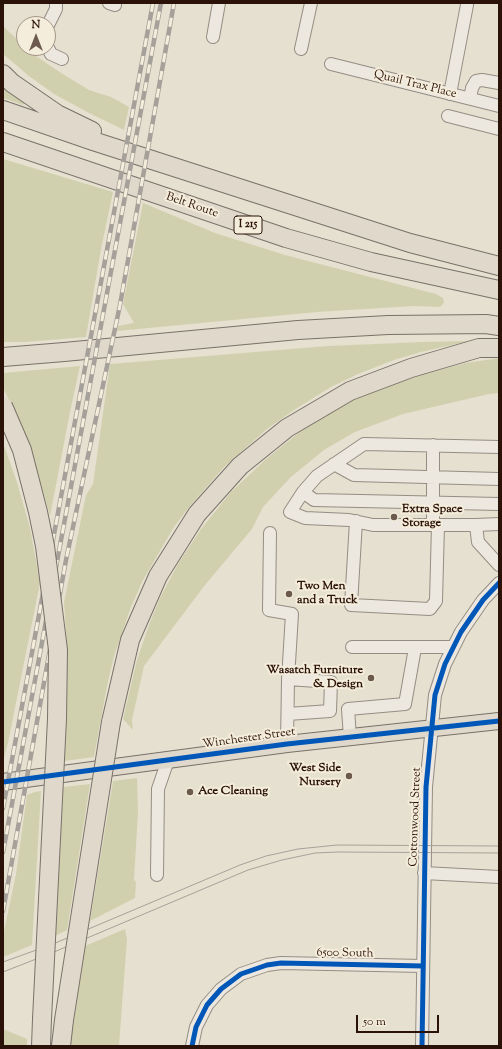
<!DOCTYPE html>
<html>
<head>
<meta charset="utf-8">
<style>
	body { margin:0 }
	#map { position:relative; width:502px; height:1049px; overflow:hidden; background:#e6e0d0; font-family:"Sorts Mill Goudy",serif }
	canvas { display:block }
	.frame { position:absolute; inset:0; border:4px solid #2b1209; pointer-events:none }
	.north { position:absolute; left:16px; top:16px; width:40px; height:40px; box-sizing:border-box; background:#f5eddb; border:1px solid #a49587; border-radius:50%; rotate:0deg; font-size:11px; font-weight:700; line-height:16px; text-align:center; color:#2b1209 }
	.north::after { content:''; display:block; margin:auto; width:14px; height:18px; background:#6c5a4f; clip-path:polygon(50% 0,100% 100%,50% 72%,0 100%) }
	.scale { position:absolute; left:356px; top:1015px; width:83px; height:18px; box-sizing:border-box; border:2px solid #2b1209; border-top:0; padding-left:5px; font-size:12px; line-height:14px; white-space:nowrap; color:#2b1209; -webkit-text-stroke:3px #f5eddb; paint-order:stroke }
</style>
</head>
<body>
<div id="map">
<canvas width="502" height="1049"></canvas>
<div class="frame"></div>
<div class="north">N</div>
<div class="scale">50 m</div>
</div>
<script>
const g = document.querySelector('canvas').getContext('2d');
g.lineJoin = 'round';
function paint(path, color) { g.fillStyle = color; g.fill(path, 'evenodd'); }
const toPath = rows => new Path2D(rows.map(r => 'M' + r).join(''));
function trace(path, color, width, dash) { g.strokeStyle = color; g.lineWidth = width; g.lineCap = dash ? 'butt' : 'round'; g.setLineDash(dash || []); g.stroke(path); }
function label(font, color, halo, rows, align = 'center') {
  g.font = font + ' "Sorts Mill Goudy",serif'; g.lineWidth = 4; g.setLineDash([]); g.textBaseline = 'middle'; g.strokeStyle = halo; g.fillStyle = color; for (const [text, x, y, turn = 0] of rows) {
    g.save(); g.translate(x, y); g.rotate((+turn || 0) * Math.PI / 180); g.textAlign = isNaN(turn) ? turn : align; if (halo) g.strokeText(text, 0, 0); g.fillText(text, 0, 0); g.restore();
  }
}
paint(toPath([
	[3,26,24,46,24,48,61,73,89,90,111,97,129,107,124,130,89,113,54,94,29,76,3,54],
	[3,85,25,102,23,105,3,98],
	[3,159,113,192,101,249,86,337,26,342,3,342],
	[143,203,215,233,285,255,436,294,443,298,444,303,440,307,414,306,317,312,117,331,118,326,134,323,123,304],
	[470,341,421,352,394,360,358,374,331,387,294,410,267,429,225,466,190,506,174,527,143,580,131,607,114,656,107,686,94,757,64,761,67,685,67,646,64,602,86,495,93,484,110,364,328,346,422,342],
	[499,358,499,393,489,394,403,414,355,432,324,450,291,477,263,507,252,529,205,585,144,666,132,720,133,730,123,719,137,660,149,625,160,598,178,564,201,529,231,492,266,459,306,427,341,406,376,390,424,374,466,363],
	[80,366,70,412,50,516,42,488,30,450,15,412,3,388,3,373],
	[3,443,17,482,30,528,40,583,8,743,3,761],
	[137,778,138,812,134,880,136,882,135,898,90,921,113,781],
	[90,784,67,930,55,936,63,787],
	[41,791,32,945,3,957,3,936,16,874,27,795,35,792],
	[125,929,127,939,119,1046,70,1046,85,946],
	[3,1029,27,1039,27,1046,3,1046]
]), '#d1d0ae');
const minor = toPath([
	[109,3,115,5],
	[48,25,56,9,56,3],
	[213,37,219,3],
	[48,48,51,54,62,59],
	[301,49,311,3],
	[331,64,499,106],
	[450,94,467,5],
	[470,98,472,88,476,81,482,80,499,83],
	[448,116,499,129],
	[499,447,364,444,317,476,303,492,290,512,305,518,349,520,373,525,476,525,478,542,499,565],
	[334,464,354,475,499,479],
	[303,492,314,500,499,504],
	[356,521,351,605,430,609,436,601,438,525],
	[433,525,433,445],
	[476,525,499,524],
	[270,533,269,610,292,614,288,679,287,744],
	[352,647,453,647],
	[288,714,330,711,331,682,288,679],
	[350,737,348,709,405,704,415,648],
	[424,873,499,877],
	[157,875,158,789,168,760],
	[192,1046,196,1027,207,1005,221,989,241,974,267,965,281,963,423,966],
	[422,1046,426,787,435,695,445,664,461,632,483,600,499,583]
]);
const major = toPath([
	[3,782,287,744,499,721]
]);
const highway = toPath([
	[3,74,12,83,57,114,92,131],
	[3,110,93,141,410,243,499,266],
	[3,142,286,238,371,262,499,290],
	[3,357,64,352,298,330,388,325,486,324,499,326],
	[111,722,130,640,158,576,197,514,240,466,287,428,350,391,411,368,479,348,499,348],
	[41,1046,42,1019],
	[61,1046,64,1020]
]);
trace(minor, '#948d83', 14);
trace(major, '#797169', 18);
trace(highway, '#797169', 20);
trace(minor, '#ece8e0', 12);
trace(major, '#dfd8cb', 16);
trace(highway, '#dfd8cb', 18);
trace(toPath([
	[3,962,53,944,240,865,266,856,298,849,337,845,499,846],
	[3,972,54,952,248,870,282,860,315,853,338,852,499,853]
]), '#a6a09a', 1);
const rail = toPath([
	[3,808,153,3],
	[3,852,161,3],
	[3,911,66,560,120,305,174,3]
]);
trace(rail, '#a6a09a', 4.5);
trace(rail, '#f5eddb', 3, [9]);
const highwayBridge = toPath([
	[3,406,22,450,38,512,45,546,58,650,57,719,42,1019],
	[64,1020,111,722]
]);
trace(highwayBridge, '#797169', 20, []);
trace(highwayBridge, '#dfd8cb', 18);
trace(toPath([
	[3,782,287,744,499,721],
	[192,1046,196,1027,207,1005,221,989,241,974,267,965,281,963,423,966],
	[422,1046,426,787,435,695,445,664,461,632,483,600,499,583]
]), '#0057b8', 5);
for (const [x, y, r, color] of [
	[394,517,4,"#6c5a4f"],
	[289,594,4,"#6c5a4f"],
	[371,678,4,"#6c5a4f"],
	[349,776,4,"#6c5a4f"],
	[190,792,4,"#6c5a4f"]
]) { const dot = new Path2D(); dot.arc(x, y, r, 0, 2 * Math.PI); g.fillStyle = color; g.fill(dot); trace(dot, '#f5eddb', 1.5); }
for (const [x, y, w] of [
	[248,225,28]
]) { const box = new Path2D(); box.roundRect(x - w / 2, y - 9, w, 18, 3); g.fillStyle = '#f5eddb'; g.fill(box); trace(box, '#2b1209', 1); }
label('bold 11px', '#2b1209', null, [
	["I 215",248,225]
]);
label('12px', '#2b1209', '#f5eddb', [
	["Quail Trax Place",415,85,14],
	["Belt Route",192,206,19],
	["Winchester Street",249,739,-8],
	["Cottonwood Street",416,817,-88],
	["6500 South",345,954,1]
]);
label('bold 12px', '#2b1209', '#f5eddb', [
	["Extra Space",402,510],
	["Storage",402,524],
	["Two Men",297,587],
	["and a Truck",297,601],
	["Wasatch Furniture",363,671,"right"],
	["& Design",363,685,"right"],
	["West Side",341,769,"right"],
	["Nursery",341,783,"right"],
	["Ace Cleaning",198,792]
], 'left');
</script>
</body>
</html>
